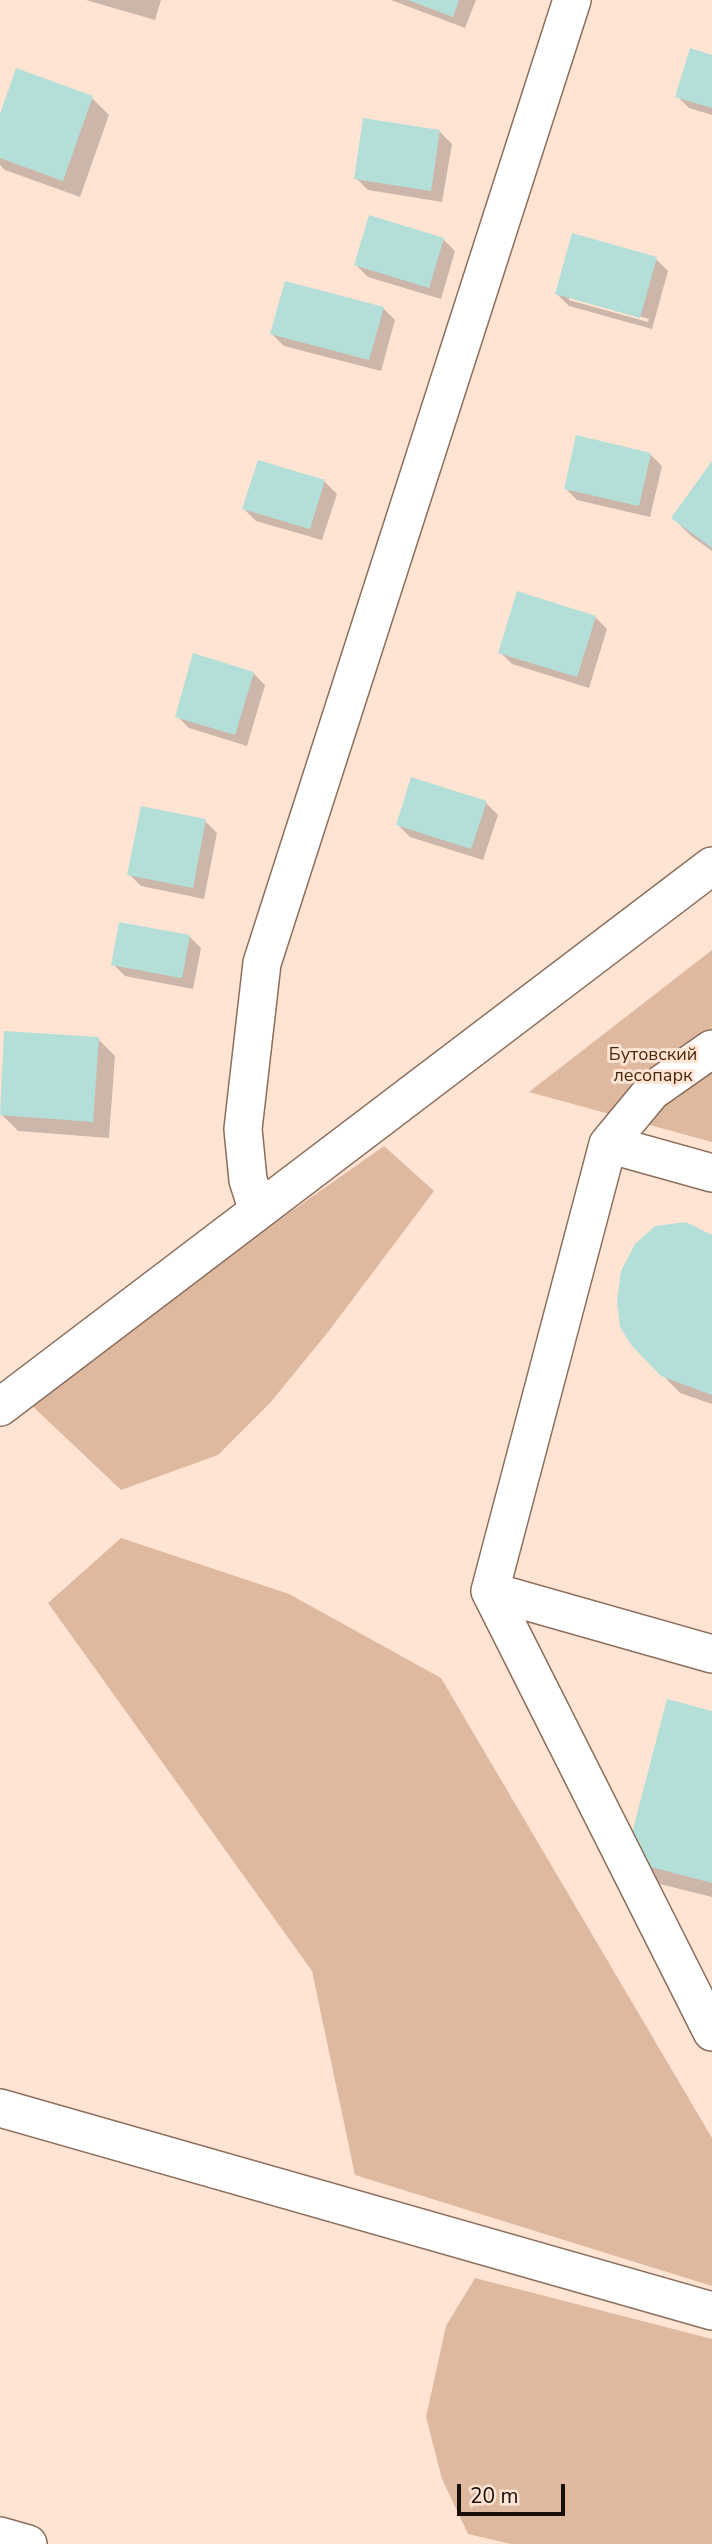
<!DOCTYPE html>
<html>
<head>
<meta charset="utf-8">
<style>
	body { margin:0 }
	#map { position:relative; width:712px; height:2544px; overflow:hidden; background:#ffe4d4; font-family:"Nunito Sans",sans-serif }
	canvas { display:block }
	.scale { position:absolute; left:457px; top:2484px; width:108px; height:32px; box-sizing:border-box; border:4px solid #190e08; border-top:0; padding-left:9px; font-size:21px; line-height:24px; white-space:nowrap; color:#190e08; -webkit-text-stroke:5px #ffe4d4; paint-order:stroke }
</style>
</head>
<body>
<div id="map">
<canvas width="712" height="2544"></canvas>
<div class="scale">20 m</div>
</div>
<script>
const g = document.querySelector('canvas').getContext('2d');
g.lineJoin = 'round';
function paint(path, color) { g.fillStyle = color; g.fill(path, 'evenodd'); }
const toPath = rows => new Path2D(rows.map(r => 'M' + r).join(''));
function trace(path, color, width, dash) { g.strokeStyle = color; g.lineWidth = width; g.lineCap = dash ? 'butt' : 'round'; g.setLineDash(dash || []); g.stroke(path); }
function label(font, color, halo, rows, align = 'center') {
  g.font = font + ' "Nunito Sans",sans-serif'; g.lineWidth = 6; g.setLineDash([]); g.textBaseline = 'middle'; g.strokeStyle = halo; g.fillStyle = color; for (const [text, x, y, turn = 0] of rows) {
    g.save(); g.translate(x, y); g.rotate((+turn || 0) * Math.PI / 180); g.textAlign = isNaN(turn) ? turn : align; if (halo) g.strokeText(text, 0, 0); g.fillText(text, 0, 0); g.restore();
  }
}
paint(toPath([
	[712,950,712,1142,529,1092],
	[384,1146,434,1191,328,1332,270,1403,218,1455,121,1490,25,1399],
	[121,1538,289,1594,441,1678,712,2138,712,2286,355,2175,312,1971,48,1603],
	[475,2278,712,2339,712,2544,511,2544,468,2534,442,2479,426,2417,446,2326]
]), '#dfb8a0');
paint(toPath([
	[86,0,161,0,155,20],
	[391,0,476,0,465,28],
	[712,57,712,115,689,108,677,96],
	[17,71,92,98,109,115,80,197,5,170,0,165,0,119],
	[440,132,452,144,442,202,368,190,356,178],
	[443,239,455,251,441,299,368,277,356,265],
	[656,259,668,271,652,329,569,306,557,294],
	[569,296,649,319,648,322,569,300],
	[383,308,395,320,381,371,284,346,272,334],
	[650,454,662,466,650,517,577,500,565,488],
	[259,462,325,482,337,494,322,540,256,521,244,509],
	[712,465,712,551,690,535,673,518],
	[595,617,607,629,589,688,512,664,500,652],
	[253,673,265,685,247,746,189,728,177,716],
	[486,803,498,815,483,860,410,837,398,825],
	[205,821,217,833,204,899,141,886,129,874],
	[189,936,201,948,193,989,125,976,113,964],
	[98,1039,115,1056,109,1138,18,1131,1,1114],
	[712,1236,712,1404,680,1393,633,1345],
	[712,1713,712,1897,648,1881,627,1860]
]), '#0003');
paint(toPath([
	[408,0,459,0,453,17],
	[690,48,712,55,712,108,675,97],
	[16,68,93,96,63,181,0,158,0,114],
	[363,118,440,130,431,191,354,179],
	[369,215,444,238,429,288,354,265],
	[572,233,657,257,640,318,555,294],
	[285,281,384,307,369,360,270,334],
	[576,435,651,453,639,506,564,489],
	[258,460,325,480,310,529,242,509],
	[712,461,712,548,671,518],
	[517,591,596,616,577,677,498,653],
	[193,653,254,672,235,735,175,717],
	[411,777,487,801,471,849,396,825],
	[141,806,206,819,193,888,127,875],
	[119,922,190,935,182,978,111,965],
	[4,1031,99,1037,93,1122,0,1115],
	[686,1222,712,1235,712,1395,661,1376,632,1346,620,1327,617,1301,621,1271,635,1244,655,1226],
	[667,1699,712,1711,712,1883,625,1860]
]), '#b4dfd9');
const minor = toPath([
	[712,1049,652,1091,608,1144,490,1591,712,2032],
	[608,1144,712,1173],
	[258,1211,248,1180,243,1129,262,963,572,0],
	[0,1407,712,866],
	[490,1591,712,1654],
	[0,2108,712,2311],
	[0,2536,28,2544]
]);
trace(minor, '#8b6e5c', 40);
trace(minor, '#fff', 37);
label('18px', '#4c2609', '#ffe4d4', [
	["Бутовский",653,1056],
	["лесопарк",653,1077]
]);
</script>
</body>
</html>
